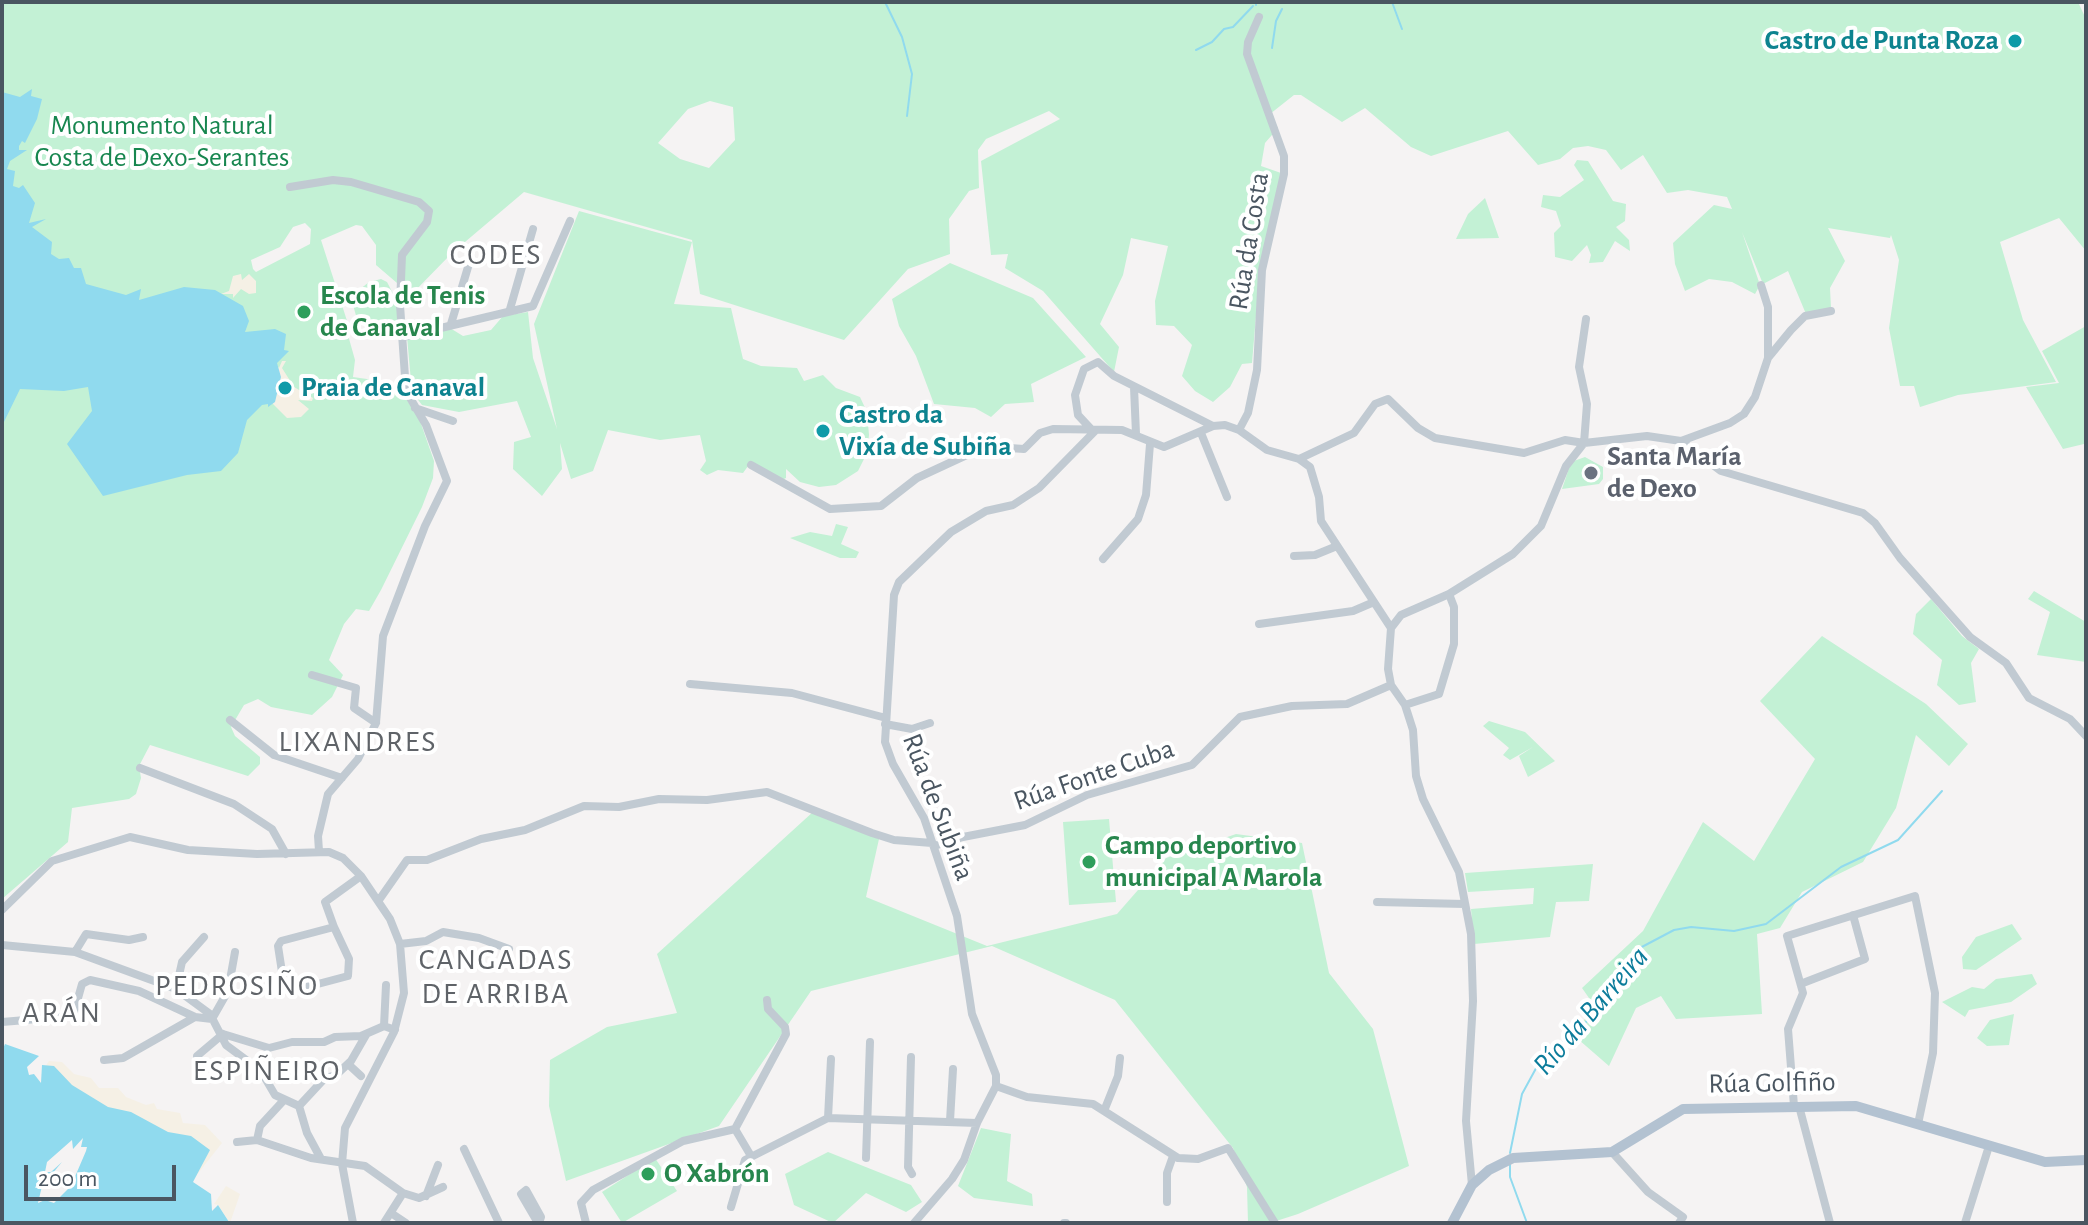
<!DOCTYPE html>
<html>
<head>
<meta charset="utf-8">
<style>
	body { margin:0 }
	#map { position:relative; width:2088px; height:1225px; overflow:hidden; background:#f5f3f3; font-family:"Alegreya Sans",sans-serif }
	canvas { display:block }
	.frame { position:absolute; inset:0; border:4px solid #4a5661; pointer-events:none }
	.scale { position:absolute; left:24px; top:1165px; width:152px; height:36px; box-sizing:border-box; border:4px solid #4a5661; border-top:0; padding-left:10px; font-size:24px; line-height:28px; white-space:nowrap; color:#4a5661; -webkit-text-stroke:6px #fff; paint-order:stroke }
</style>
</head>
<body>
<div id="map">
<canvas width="2088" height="1225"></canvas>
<div class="frame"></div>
<div class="scale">200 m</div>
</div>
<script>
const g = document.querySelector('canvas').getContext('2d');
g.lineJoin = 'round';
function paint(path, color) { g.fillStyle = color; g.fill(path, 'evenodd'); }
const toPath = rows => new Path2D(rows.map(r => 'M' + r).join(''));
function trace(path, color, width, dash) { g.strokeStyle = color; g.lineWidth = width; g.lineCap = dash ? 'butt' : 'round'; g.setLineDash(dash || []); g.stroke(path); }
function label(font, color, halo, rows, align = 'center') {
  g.font = font + ' "Alegreya Sans",sans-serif'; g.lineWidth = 8; g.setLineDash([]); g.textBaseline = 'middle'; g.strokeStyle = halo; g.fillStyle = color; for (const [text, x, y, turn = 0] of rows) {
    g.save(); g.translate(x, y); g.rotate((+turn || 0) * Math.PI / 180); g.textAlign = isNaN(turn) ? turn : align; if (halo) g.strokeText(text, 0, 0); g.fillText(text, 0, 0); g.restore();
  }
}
paint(toPath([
	[2,2,2078,2,2086,19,2086,251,2059,218,2000,242,2023,320,2056,382,1958,395,1920,407,1914,386,1900,386,1889,328,1899,260,1891,235,1890,238,1828,228,1845,261,1830,288,1831,308,1806,314,1788,271,1763,284,1742,232,1760,285,1755,294,1732,282,1709,279,1685,291,1675,264,1673,243,1714,205,1732,209,1727,197,1688,190,1667,193,1643,155,1621,170,1606,150,1588,146,1573,148,1560,159,1538,165,1508,131,1431,156,1411,147,1365,108,1342,122,1301,95,1294,95,1270,114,1278,128,1265,143,1261,166,1281,173,1258,292,1252,363,1242,364,1230,387,1213,402,1195,391,1182,376,1192,345,1174,326,1156,325,1155,301,1168,246,1131,238,1123,275,1100,324,1119,347,1114,372,1043,291,1005,268,1008,254,991,255,981,161,1060,119,1049,111,986,139,978,150,979,188,969,191,949,219,950,254,908,269,844,340,700,294,692,240,524,192,452,253,411,295,376,265,376,245,362,226,356,225,321,240,349,327,346,328,355,360,353,377,374,380,407,400,419,418,434,461,433,478,422,507,381,590,369,611,356,609,344,624,329,660,343,675,332,697,312,715,271,707,258,699,244,705,231,727,235,736,260,757,260,764,248,776,150,745,139,766,141,778,136,794,129,799,72,808,68,842,2,899,2,373,152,300,135,300,104,291,86,292,6,216],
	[710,101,733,107,735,140,709,168,680,159,658,143,688,109],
	[305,223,311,229,310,244,256,272,253,269,251,260,280,247,293,227],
	[1577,160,1588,161,1613,201,1626,204,1625,221,1616,227,1629,240,1630,251,1615,241,1603,262,1589,263,1591,255,1587,245,1572,261,1555,257,1554,233,1561,226,1556,211,1541,207,1543,195,1560,197,1584,180,1574,165],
	[1485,198,1499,238,1456,239,1468,214],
	[579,211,692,242,674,304,731,308,743,359,761,366,797,368,804,381,823,375,836,388,860,397,867,412,869,435,867,453,858,471,836,485,819,487,800,482,786,469,786,478,782,480,751,462,743,473,718,470,707,475,700,470,706,461,700,435,660,440,608,430,593,471,571,479,560,443,562,469,542,496,513,469,514,442,531,437,517,401,459,412,422,405,412,392,407,337,450,328,463,336,491,330,503,316,528,312,533,358,557,429,534,324],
	[950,263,1033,298,1086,357,1031,384,1034,402,1005,404,991,417,975,408,934,404,916,356,899,326,892,299],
	[381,279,387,282,398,303,399,327,396,334,388,336,369,329,357,319,353,305,343,295,346,290,359,290,369,282],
	[2086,326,2086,439,2084,444,2063,449,2026,387,2059,383,2042,351],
	[1585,457,1603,467,1603,479,1599,484,1562,489,1571,462],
	[836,524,848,527,841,544,859,552,856,558,840,558,790,538,810,532,832,536],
	[2034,591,2086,622,2086,662,2037,655,2050,612,2028,599],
	[1931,599,1962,636,1979,649,1971,663,1976,702,1959,705,1937,685,1942,660,1913,634,1916,614],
	[1822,636,1926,704,1968,744,1949,766,1916,735,1896,808,1863,862,1802,892,1780,928,1757,934,1762,1014,1676,1019,1661,996,1636,1008,1609,1066,1571,1033,1596,1008,1582,988,1643,931,1703,822,1754,861,1815,759,1760,701],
	[1489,721,1525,732,1555,761,1528,777,1519,756,1533,747,1510,760,1503,755,1509,748,1483,726],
	[814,811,879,839,866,897,987,946,1117,914,1166,858,1236,834,1302,843,1329,973,1373,1029,1409,1166,1298,1214,1270,1223,1248,1223,1247,1187,1233,1148,1115,1000,992,946,811,991,719,1126,566,1181,549,1106,550,1060,607,1027,677,1013,657,954],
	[1109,819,1116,902,1069,905,1063,822],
	[1593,864,1589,901,1556,902,1550,937,1474,944,1471,909,1533,904,1534,888,1468,892,1465,873],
	[2012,924,2022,939,1976,970,1963,969,1962,957,1976,937],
	[2032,974,2037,984,2011,1002,1969,1010,1965,1017,1942,1002,1972,987,1984,989,1996,979],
	[2014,1014,2009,1045,1987,1046,1977,1038,1990,1020],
	[981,1128,1011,1134,1007,1181,1032,1194,1033,1206,974,1198,958,1186],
	[828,1152,911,1185,922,1202,906,1212,866,1193,833,1223,794,1205,785,1174],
	[655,1158,677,1191,622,1223,602,1192]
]), '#c3f1d5');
paint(toPath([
	[241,274,242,280,249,274,256,281,256,293,249,294,241,289,233,298,233,294,221,294,229,291,233,276],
	[282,361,286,361,282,368,294,387,313,398,312,401,298,400,309,409,301,417,287,418,271,402,275,362,279,368],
	[49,1061,62,1062,74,1074,91,1078,99,1088,118,1088,126,1097,146,1105,154,1103,157,1109,180,1113,183,1123,205,1125,222,1143,192,1181,43,1070],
	[226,1186,240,1194,230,1223,218,1205,214,1204]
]), '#f5f0e5');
paint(toPath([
	[32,89,31,96,42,99,37,119,25,143,22,141,19,146,19,150,27,150,10,161,7,169,15,171,13,186,19,188,23,185,35,203,29,223,46,219,32,227,52,242,51,254,59,259,69,258,74,268,81,268,86,284,126,295,141,289,139,300,184,287,215,290,243,306,249,321,245,332,275,329,286,334,284,350,289,351,277,363,281,377,275,402,268,407,268,404,262,405,247,420,238,453,221,471,187,475,103,496,67,444,92,411,88,387,64,391,20,389,2,426,2,92,20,97],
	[5,1044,39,1056,27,1067,29,1075,34,1074,41,1083,42,1065,54,1066,72,1085,108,1107,131,1112,168,1132,191,1136,210,1150,193,1182,211,1194,212,1211,218,1205,229,1222,234,1223,2,1223,2,1051],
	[83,1138,81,1147,87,1147,86,1151,71,1186,54,1203,45,1200,38,1203,42,1186,62,1162,51,1172,45,1172,47,1162,72,1140,73,1149]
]), '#90daee');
trace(toPath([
	[885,2,902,37,912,74,907,116],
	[1256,2,1256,5],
	[1392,2,1402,29],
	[1272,48,1276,21,1282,9],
	[1196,50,1212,42,1224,29,1233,27,1253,6],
	[1510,1153,1522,1094,1540,1061,1599,1011,1638,949,1674,930,1691,927,1734,931,1766,924,1841,867,1898,840,1942,791],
	[1510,1164,1510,1177,1527,1223]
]), '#90daee', 2);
trace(toPath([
	[290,187,333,180,351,182,419,202,429,211,427,222,402,255,400,305,406,391,426,425,447,481,425,526,383,636,376,723,358,759,328,794,318,836,319,851],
	[1761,285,1768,307,1768,357],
	[510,309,533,229],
	[451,324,471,257],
	[403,337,533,306,570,221],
	[1134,387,1136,434],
	[415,408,453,421],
	[1091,429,1078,415,1075,395,1084,369,1098,362,1114,376,1213,426],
	[1239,430,1248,413,1257,370,1262,270,1284,174,1284,156,1247,54,1248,42,1259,17],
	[1201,433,1227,497],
	[1681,441,1730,423,1744,414,1755,397,1768,358,1791,330,1805,316,1831,311],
	[1299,459,1354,433,1375,404,1388,399,1418,428,1435,438,1524,453,1565,440,1584,443,1587,404,1579,367,1586,319],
	[751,465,830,509,881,506,917,478,971,453,995,447,1024,449,1040,433,1053,429,1122,430,1164,447,1213,426,1225,425,1239,430,1267,450,1299,459,1310,467,1319,497,1321,521,1391,628],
	[1294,556,1315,555,1337,546],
	[1103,559,1138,519,1146,495,1150,444],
	[1259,624,1353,611,1374,602],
	[312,675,356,688,354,708,376,723],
	[690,684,792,693,886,718],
	[1405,705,1439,694,1454,644,1454,607,1449,594],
	[230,720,274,755,342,778],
	[885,724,912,729,930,723],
	[140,768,234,804,272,829,286,854],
	[934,846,963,837,1025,825,1087,795,1192,765,1240,717,1292,706,1347,704,1391,685],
	[379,900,407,860,427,860,481,839,525,830,584,806,619,807,659,799,707,800,767,792,872,833,894,840,932,843],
	[1377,902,1465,904],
	[2,910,52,861,130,837,188,850,257,854,329,852,343,858,361,876,390,919,400,944,404,993,394,1032,345,1128,342,1164,353,1223],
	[334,927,349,959,348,976,299,989,284,985,278,946,281,941,334,927,325,902,361,876],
	[400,944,426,941,443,932,479,938,509,949],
	[2,945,75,952,176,989,210,1014,226,1045,261,1071,275,1095,299,1106],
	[75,952,86,934,129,940,143,937],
	[1803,983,1865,959,1853,915],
	[176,989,182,962,204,937],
	[212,1019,228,991,235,952],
	[2,1022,73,1016,82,984,90,980,139,991,195,1017],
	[384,1026,386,985],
	[223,1034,269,1048,292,1042,324,1042,335,1037,361,1036,384,1026,395,1030],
	[911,1057,908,1167,912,1174],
	[104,1060,123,1058,195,1017,212,1019],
	[197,1064,197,1056,223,1034],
	[348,1064,361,1076],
	[996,1086,1027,1097,1093,1104,1178,1158,1198,1159,1228,1148,1275,1223],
	[299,1106,325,1078,336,1075,351,1061,366,1035],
	[299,1106,307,1133,321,1159],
	[1794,1106,1788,1029,1803,993,1787,936,1915,896,1935,993,1933,1053,1918,1124],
	[1799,1106,1830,1223],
	[1104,1111,1118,1076,1120,1058],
	[828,1118,831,1059],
	[950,1121,953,1069],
	[735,1129,786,1034,785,1027,768,1009,767,1000],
	[735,1129,751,1156],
	[257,1140,260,1126,284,1100],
	[237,1142,257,1140,311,1158,365,1166,403,1193,419,1198,443,1187],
	[464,1149,499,1223],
	[1612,1152,1648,1192,1683,1217,1679,1223],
	[866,1158,870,1042],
	[1472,1185,1466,1121,1473,1001,1471,934,1459,872,1423,799,1416,776,1413,730,1405,705,1391,685,1388,669,1391,628,1401,615,1449,594,1513,554,1541,526,1566,466,1584,443,1647,436,1681,441,1721,471,1863,513,1875,523,1900,558,1970,637,2006,663,2029,698,2070,719,2086,736],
	[426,1196,438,1165],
	[1167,1202,1167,1173,1173,1156],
	[731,1207,745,1160,828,1118,977,1123],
	[391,1213,406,1223],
	[384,1223,403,1193],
	[538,1223,521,1194,526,1190,541,1217,539,1223],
	[586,1223,581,1203,593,1190,683,1141,735,1129],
	[914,1223,952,1179,964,1160,977,1123,996,1086,996,1075,972,1014,957,916,924,818,893,764,885,742,894,595,899,582,951,532,986,511,1013,505,1039,488,1096,430],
	[1064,1223,1066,1223],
	[1965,1223,1989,1146]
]), '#c1cad2', 8);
trace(toPath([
	[1452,1223,1472,1185,1489,1170,1513,1158,1612,1152,1683,1109,1856,1106,2045,1162,2086,1160]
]), '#b3c2d1', 10);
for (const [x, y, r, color] of [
	[2015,41,8,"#0f9aa8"],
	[304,312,8,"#2e9e5b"],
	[285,388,8,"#0f9aa8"],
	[823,431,8,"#0f9aa8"],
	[1591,473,8,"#6b7280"],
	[1089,862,8,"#2e9e5b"],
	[648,1174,8,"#2e9e5b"]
]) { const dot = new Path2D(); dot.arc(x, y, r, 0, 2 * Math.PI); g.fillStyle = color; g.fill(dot); trace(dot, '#fff', 3); }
label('bold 28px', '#0d838f', '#fff', [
	["Castro de Punta Roza",1999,41,"right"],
	["Praia de Canaval",301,388],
	["Castro da",839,415],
	["Vixía de Subiña",839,447]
], 'left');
label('28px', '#17864f', '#fff', [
	["Monumento Natural",162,126],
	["Costa de Dexo-Serantes",162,158]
]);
label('28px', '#4a5661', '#fff', [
	["Rúa da Costa",1249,241,-81],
	["Rúa Fonte Cuba",1094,775,-19],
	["Rúa de Subiña",938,807,69],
	["Rúa Golfiño",1772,1083,-1]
]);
label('bold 28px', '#27864d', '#fff', [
	["Escola de Tenis",320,296],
	["de Canaval",320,328],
	["Campo deportivo",1105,846],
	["municipal A Marola",1105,878],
	["O Xabrón",664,1174]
], 'left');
label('bold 28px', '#5b616d', '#fff', [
	["Santa María",1607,457],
	["de Dexo",1607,489]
], 'left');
g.letterSpacing = '2px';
label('30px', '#5f6368', '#fff', [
	["CODES",496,255],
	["LIXANDRES",358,742],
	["CANGADAS",496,960],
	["DE ARRIBA",496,994],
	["PEDROSIÑO",237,986],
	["ARÁN",62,1013],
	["ESPIÑEIRO",267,1071]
]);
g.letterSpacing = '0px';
label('italic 30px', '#0c7c9b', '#fff', [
	["Río da Barreira",1591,1011,-49]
]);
</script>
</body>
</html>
